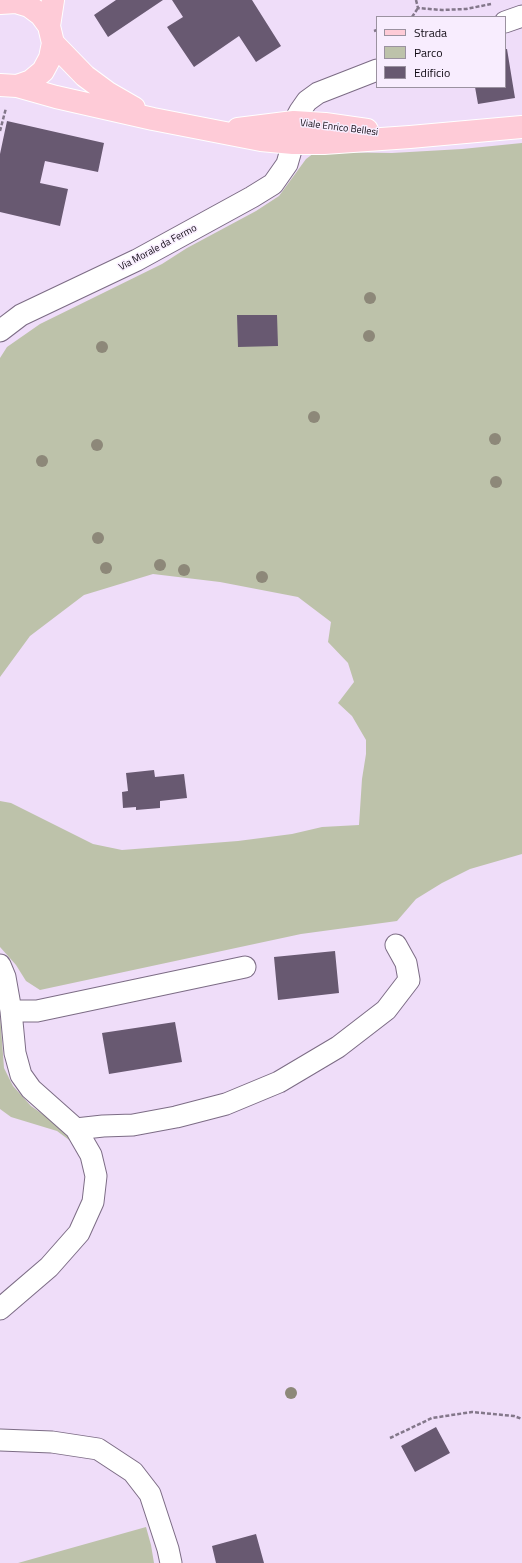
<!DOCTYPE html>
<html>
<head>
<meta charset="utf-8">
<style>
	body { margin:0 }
	#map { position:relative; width:522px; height:1563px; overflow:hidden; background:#efddf9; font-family:"Titillium Web",sans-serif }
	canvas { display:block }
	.legend { position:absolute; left:376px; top:16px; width:130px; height:72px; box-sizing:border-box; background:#f8edfe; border:1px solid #9b92a0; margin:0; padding:5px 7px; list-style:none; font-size:12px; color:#100a13 }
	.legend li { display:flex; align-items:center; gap:8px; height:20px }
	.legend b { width:20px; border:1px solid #9b92a0 }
</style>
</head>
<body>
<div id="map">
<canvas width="522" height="1563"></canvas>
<ul class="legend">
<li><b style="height:5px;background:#fecbd7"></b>Strada</li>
<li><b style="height:11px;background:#bdc2aa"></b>Parco</li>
<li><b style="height:11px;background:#685971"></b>Edificio</li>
</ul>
</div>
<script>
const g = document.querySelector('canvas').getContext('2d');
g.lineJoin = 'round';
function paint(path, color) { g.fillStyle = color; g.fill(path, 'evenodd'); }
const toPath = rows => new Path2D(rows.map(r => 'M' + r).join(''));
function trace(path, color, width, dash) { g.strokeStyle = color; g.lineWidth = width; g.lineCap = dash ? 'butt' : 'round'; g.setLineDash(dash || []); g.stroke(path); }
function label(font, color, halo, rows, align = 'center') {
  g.font = font + ' "Titillium Web",sans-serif'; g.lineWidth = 3; g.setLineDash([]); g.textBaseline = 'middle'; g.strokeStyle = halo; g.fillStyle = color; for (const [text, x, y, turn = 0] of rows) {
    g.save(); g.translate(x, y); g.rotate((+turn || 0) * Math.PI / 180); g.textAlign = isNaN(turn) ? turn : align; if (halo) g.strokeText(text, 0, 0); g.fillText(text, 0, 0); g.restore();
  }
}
paint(toPath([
	[522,143,522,854,470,869,442,883,416,899,397,921,301,934,40,990,26,981,16,965,0,947,0,801,11,803,93,844,122,850,238,841,292,834,322,827,359,825,362,779,366,754,366,740,352,716,338,703,354,682,348,663,328,642,331,622,298,597,220,582,153,574,84,595,30,636,0,677,0,358,7,347,40,324,162,264,187,248,256,211,279,196,306,159,314,153,324,152,392,153,462,149],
	[0,1014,4,1068,13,1086,31,1106,55,1123,76,1145,57,1131,11,1117,0,1109],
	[146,1527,151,1545,154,1563,18,1563]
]), '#bdc2aa');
paint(toPath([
	[116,0,163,0,108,37,94,15],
	[172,0,252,0,281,46,256,62,239,36,194,67,167,27,183,17],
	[505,49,507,49,515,98,478,104,475,87,505,87],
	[7,121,104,143,98,172,45,161,40,183,68,189,60,226,0,212,0,154],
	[237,315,277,315,278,346,238,347],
	[154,770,155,777,184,774,187,798,160,801,160,808,136,810,136,807,123,808,122,792,128,791,126,773],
	[335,951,339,993,278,1000,274,957],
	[175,1022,182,1062,109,1074,102,1033],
	[436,1427,450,1453,415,1472,401,1446],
	[256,1534,264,1563,216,1563,212,1546]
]), '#685971');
const minor = toPath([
	[505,22,522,16],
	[294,122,300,111,307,101,318,93,377,70],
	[0,331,21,315,137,260,252,197,273,184,287,164,293,143],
	[0,965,5,977,11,1011,15,1053,21,1075,31,1089,76,1129,91,1155,96,1176,93,1202,79,1233,49,1267,0,1309],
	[11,1011,37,1011,245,967],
	[76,1129,103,1126,133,1125,176,1117,226,1104,279,1082,338,1047,386,1010,409,980,406,963,396,945],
	[0,1440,52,1442,98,1449,133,1472,150,1494,168,1549,171,1563]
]);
const major = toPath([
	[0,3,16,2,29,6,41,15,49,26,53,43,50,58,43,71,31,81,17,86,0,85],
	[49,26,53,0],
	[53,43,85,76,108,93,134,108],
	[17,86,56,97,153,119,261,140,293,143,324,143,410,137,522,127],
	[238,129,294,122,325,124,367,130]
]);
trace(minor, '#7c6c85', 23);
trace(major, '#fff', 24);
trace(toPath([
	[416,0,418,8,442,10,466,9,491,4],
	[412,17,418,8],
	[374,31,377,30],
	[0,131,6,108],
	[390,1438,432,1418,472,1412,514,1416,522,1419]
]), '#83778a', 2.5, [4, 2]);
trace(minor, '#fff', 21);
trace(major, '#fecbd7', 22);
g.fillStyle = '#8d8879';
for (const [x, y] of [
	[370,298],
	[369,336],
	[102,347],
	[314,417],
	[495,439],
	[97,445],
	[42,461],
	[496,482],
	[98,538],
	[160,565],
	[106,568],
	[184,570],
	[262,577],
	[291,1393]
]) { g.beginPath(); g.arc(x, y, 6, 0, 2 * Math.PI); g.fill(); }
label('10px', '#100a13', '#f8edfe', [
	["Viale Enrico Bellesi",339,128,7],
	["Via Morale da Fermo",158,248,-28]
]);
</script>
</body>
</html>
